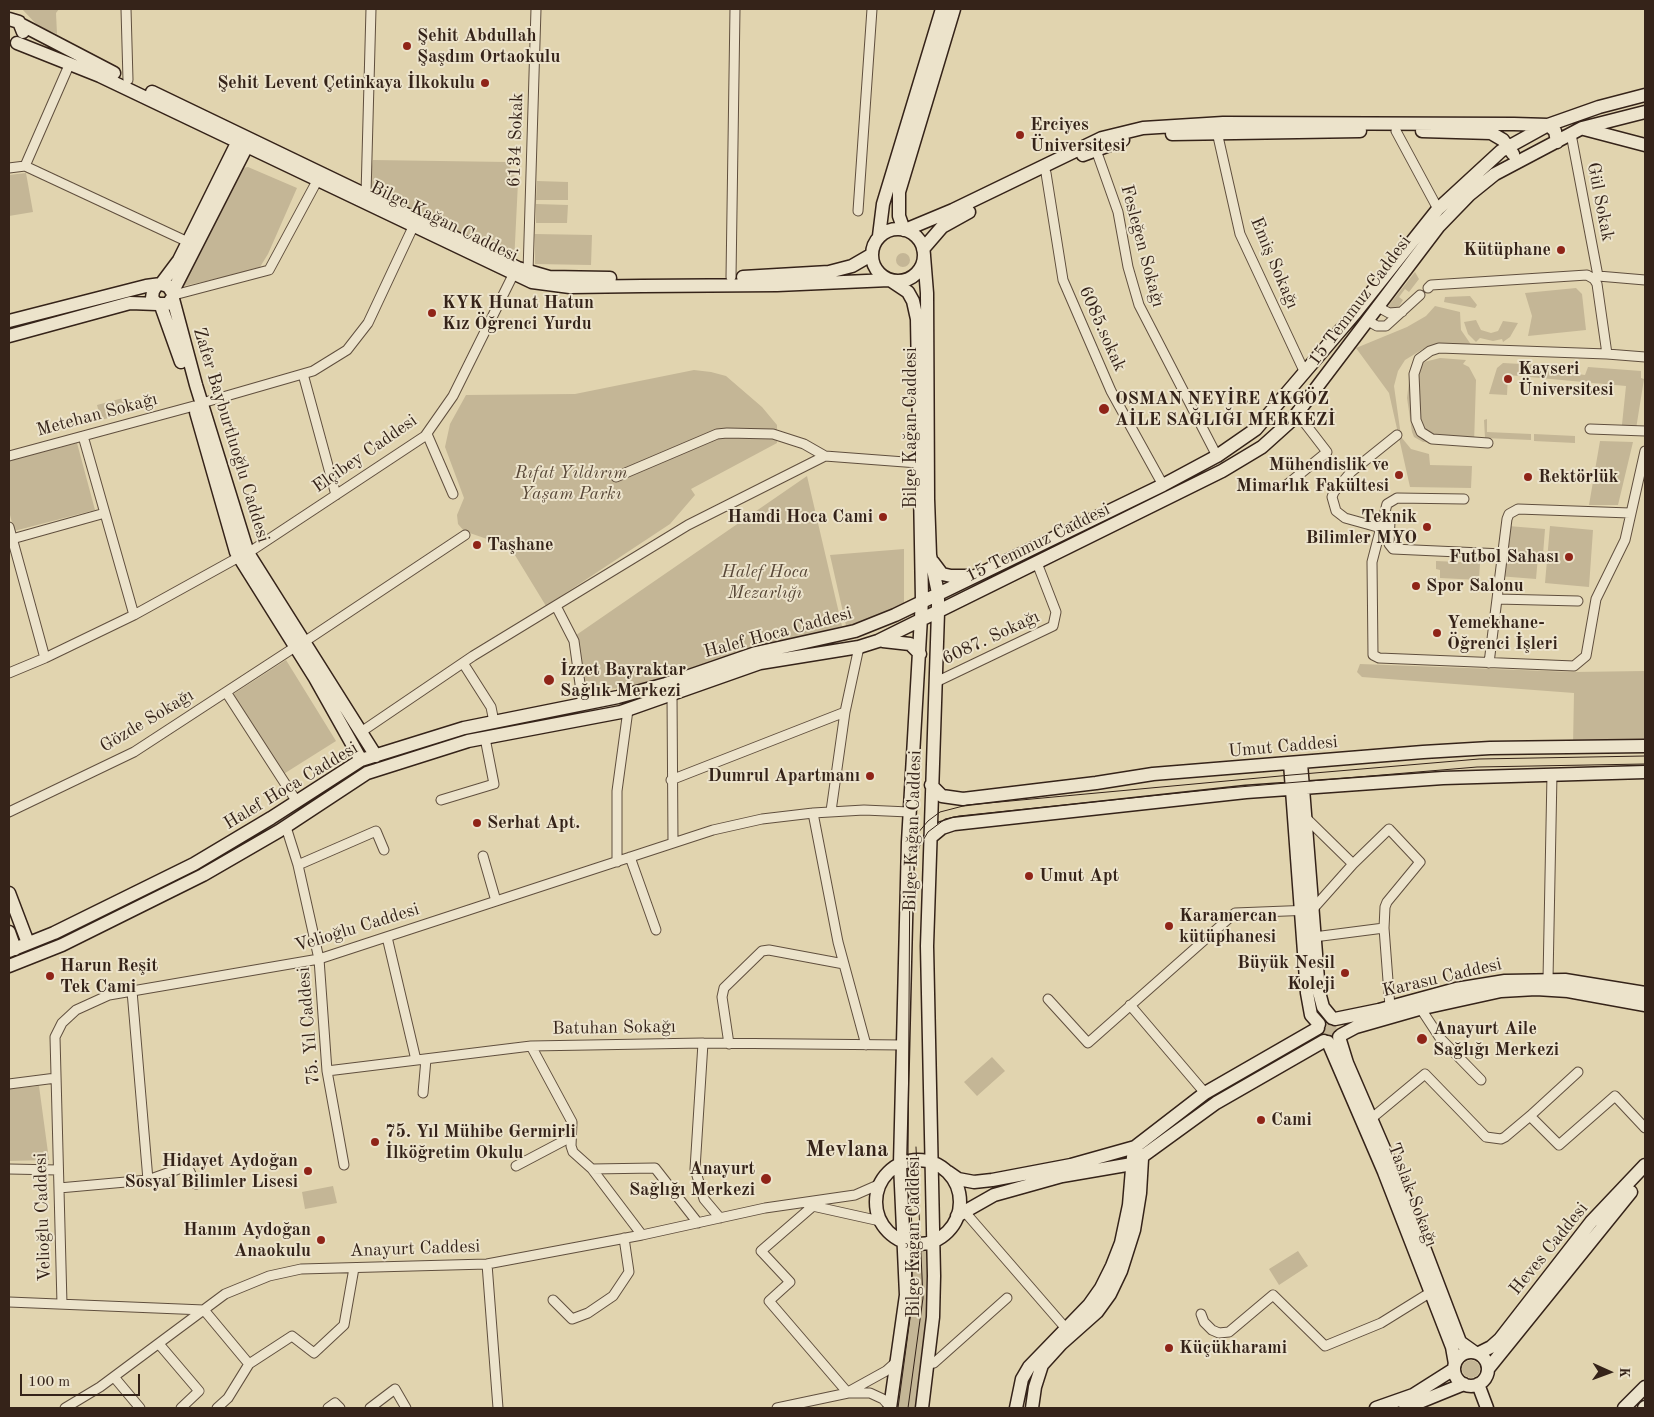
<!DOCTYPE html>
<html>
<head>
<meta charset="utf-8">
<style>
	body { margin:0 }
	#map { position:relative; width:1654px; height:1417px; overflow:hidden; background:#e1d4af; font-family:"Old Standard TT",serif }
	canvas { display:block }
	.frame { position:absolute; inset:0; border:10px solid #352319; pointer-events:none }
	.north { position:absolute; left:1584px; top:1347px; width:50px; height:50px; -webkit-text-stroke:4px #ece3cb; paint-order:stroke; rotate:92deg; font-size:14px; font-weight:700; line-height:20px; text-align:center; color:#352319 }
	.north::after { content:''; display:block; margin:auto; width:18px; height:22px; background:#352319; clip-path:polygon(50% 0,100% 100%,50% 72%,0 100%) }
	.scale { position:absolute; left:20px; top:1374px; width:120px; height:22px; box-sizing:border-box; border:2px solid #352319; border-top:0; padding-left:6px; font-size:15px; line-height:18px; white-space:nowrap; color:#352319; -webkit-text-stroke:4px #ece3cb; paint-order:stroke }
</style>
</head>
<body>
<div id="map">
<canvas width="1654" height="1417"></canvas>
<div class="frame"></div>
<div class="north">K</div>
<div class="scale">100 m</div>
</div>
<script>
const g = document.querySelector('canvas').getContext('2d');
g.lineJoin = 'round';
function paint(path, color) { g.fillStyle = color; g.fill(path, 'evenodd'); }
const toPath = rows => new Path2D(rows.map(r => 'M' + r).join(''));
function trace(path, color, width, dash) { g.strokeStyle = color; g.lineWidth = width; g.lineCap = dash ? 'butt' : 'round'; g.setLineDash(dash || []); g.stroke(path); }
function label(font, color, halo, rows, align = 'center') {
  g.font = font + ' "Old Standard TT",serif'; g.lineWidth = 4; g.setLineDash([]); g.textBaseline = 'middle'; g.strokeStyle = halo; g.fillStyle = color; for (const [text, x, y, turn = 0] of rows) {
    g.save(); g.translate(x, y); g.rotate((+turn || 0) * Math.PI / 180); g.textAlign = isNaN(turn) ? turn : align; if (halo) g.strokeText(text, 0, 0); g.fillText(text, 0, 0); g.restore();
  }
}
paint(toPath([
	[22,9,59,9,56,13,57,34,38,26],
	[373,160,507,162,518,182,514,263,368,192],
	[248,167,297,188,268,254,260,267,242,273,179,287,238,169],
	[26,173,33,212,9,216,9,175],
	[537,181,568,182,568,200,536,200],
	[536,204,568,205,567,223,536,223],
	[535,234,592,235,591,265,535,264],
	'896 260a7 7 0 1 1 14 0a7 7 0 1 1-14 0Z',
	[1415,272,1419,279,1409,292,1405,289,1399,297,1403,300,1398,308,1386,309],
	[1576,288,1582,294,1586,330,1528,336,1532,316,1525,293],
	[1470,296,1477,305,1475,308,1444,302,1445,297],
	[1435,306,1460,312,1461,330,1472,346,1423,349,1405,360,1398,371,1394,386,1400,429,1402,438,1411,449,1429,454,1430,465,1472,466,1471,488,1410,487,1389,393,1356,348,1407,327,1426,316],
	[1476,320,1481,330,1491,333,1498,331,1503,321,1518,323,1510,337,1503,342,1502,339,1493,341,1480,338,1476,342,1468,334,1464,322],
	[1440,358,1466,360,1463,364,1469,367,1476,380,1474,444,1423,442,1414,437,1412,432,1407,398,1410,373,1420,363],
	[1503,363,1576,367,1578,374,1585,375,1588,367,1641,371,1641,378,1644,379,1636,429,1621,434,1626,386,1508,375,1507,395,1489,394,1497,368],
	[694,370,711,372,726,376,762,407,777,425,777,443,691,489,695,495,670,524,546,606,510,547,464,531,458,524,457,515,464,498,445,447,450,424,466,395,575,394],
	[123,398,127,413,101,420,97,405],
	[1487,419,1487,432,1531,434,1531,440,1485,438,1484,420],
	[1534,434,1575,436,1575,443,1534,441],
	[1600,441,1633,442,1618,505,1589,505],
	[77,443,95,510,14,531,9,511,9,461],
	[807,476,842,626,635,687,575,691,569,640],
	[1508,526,1545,529,1543,555,1506,552],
	[1550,526,1593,530,1589,587,1545,583],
	[904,549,904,605,847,630,830,555],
	[1499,553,1538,556,1536,579,1498,576],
	[1436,561,1480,563,1479,580,1440,578,1440,570,1436,569],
	[286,660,336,741,282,775,232,695],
	[1360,664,1574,672,1645,671,1645,745,1573,746,1574,693,1362,677,1357,672],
	'1323 1030a7 7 0 1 1 14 0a7 7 0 1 1-14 0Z',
	[992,1057,1005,1071,977,1096,964,1082],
	[39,1086,49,1160,9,1161,9,1089],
	[333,1186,337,1203,305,1209,302,1192],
	[930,1250,929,1293,917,1408,895,1408,909,1251,919,1252],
	[1298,1251,1308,1266,1279,1285,1269,1269],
	'1462 1369a9 9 0 1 1 18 0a9 9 0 1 1-18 0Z'
]), '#c4b696');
const street = toPath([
	[126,9,128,80],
	[1396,131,1438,209],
	[1217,132,1240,234,1305,373],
	[1571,134,1598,276,1645,280],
	[1096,150,1118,212,1128,267,1139,305,1217,456],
	[25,166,70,63],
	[9,168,25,166,188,242],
	[1046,173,1063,280,1111,391,1163,485],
	[366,194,371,9],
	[858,211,872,9],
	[528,272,536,9],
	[731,277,735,9],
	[1428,288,1431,285,1587,275,1594,279,1597,284,1607,354,1439,348,1430,351,1419,359,1414,374,1416,420,1421,432,1432,439,1488,443],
	[174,295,269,270,317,181],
	[1378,307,1389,313,1402,312],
	[1368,321,1377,326,1386,326,1420,295],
	[1607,354,1645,357],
	[303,374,336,495],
	[202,403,313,371,347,350,368,323,413,227],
	[1590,429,1645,431],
	[427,434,453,494],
	[83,436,134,615],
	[9,456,194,406],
	[616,477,717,434,727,433,773,434,804,444,825,456],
	[1284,487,1327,452,1297,413],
	[1464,499,1397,498,1387,504,1372,562,1373,655,1379,658,1574,666,1586,656,1596,599,1625,540,1645,451],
	[1384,516,1390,521,1389,544,1393,549,1503,554],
	[9,527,45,658],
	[1381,528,1345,518,1336,511,1332,497,1334,492,1351,472,1397,435],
	[12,539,105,513],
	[248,553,425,436,453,396,513,275],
	[1497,599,1578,601],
	[556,606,574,641,583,705],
	[304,642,465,535],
	[463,663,491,707,494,722],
	[1489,663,1507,519,1509,514,1518,509,1630,513],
	[9,673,45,658,134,615,239,557],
	[936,682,1053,626,1056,612,1037,563],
	[226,692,297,802],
	[672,695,673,842],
	[361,732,473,656,688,525,825,456,918,463],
	[671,780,845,712],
	[441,800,494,784,485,738],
	[831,811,845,712,859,647],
	[9,812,134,752,295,647],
	[813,813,838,942,866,1045],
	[1305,817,1353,864],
	[286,827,298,865,319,959,327,1071,344,1165],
	[483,856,496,901],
	[630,857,656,930],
	[617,862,617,791,628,710],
	[298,865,376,831,384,850],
	[387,937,416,1060],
	[1314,937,1384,928],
	[1548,979,1552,774],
	[132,991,148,1180],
	[1048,999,1088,1043,1235,913,1312,910,1353,864,1389,829,1420,862,1387,902,1385,907,1384,928,1390,1007],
	[1130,1005,1205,1093],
	[1421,1009,1440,1038,1481,1080],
	[703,1043,695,1169,704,1199,720,1218],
	[729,1044,722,997,724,988,762,951,769,950,844,964],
	[531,1046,572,1122,571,1146,573,1152,592,1169,642,1235],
	[327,1071,531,1046,703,1043,903,1045],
	[9,1084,56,1078],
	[423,1093,426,1059],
	[1530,1116,1559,1145,1615,1096,1645,1128],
	[1372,1118,1425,1074,1486,1137,1501,1139,1505,1137,1530,1116,1578,1072],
	[516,1166,571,1137],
	[9,1169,58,1170],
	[592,1169,655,1168,698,1223],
	[59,1188,148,1180,187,1166,196,1184],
	[808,1205,880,1221],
	[813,1206,761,1251,790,1282,769,1301,848,1393],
	[964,1211,1069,1332],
	[487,1264,498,1408],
	[553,1300,572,1319,588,1313,613,1296,629,1272,624,1238],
	[9,1302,204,1310,249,1364],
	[62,1304,55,1037,62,1023,76,1010,109,995,319,959,713,830,762,819,813,813,864,810,909,812],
	[1201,1314,1204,1322,1212,1330,1219,1333,1229,1332,1273,1295,1325,1346,1381,1323,1431,1292],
	[159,1344,199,1391,181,1408],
	[927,1364,934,1363,1007,1298],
	[114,1377,140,1408],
	[848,1392,886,1371,896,1362],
	[65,1408,100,1387,225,1294,269,1276,301,1269,487,1264,642,1235,765,1208,855,1195,880,1184],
	[217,1408,228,1398,249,1364,292,1336,314,1353,344,1325,354,1268],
	[328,1408,335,1403,340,1408],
	[370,1408,395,1389,406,1408],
	[777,1408,848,1393,870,1393,883,1399,890,1407]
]);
const secondary = toPath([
	[9,19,19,22,23,32],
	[22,25,114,73],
	[17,43,100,76,532,282,570,287,642,286,777,285,889,280],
	[152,92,518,268,549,277,610,278],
	[1584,129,1645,145],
	[1422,131,1491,133,1503,140,1513,154],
	[1172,134,1360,131],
	[1083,155,1123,140],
	'872 255a26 26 0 1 1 52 0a26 26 0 1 1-52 0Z',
	[904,230,899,216,899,192,954,9],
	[905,230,953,210,1102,138,1143,128,1223,123,1514,124,1548,125,1555,131,1557,142],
	[879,236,883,204,942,9],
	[923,249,942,227,969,212],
	[743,277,829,272,852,266,871,255],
	[161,284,179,260,240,137],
	[173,291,250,140],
	[173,299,196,385,248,553,376,756],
	[161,306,181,362],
	[9,321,146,286,161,284,168,286,174,295,168,304,157,304,152,298,153,291,157,285],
	[9,336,130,303,157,304],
	[196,412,236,552,315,678,361,760],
	[933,562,942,574,951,576,970,576],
	[883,641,910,644,920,654],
	[1290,763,1307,993,1311,1015,1319,1024],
	[1301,763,1319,992,1323,1007,1332,1018],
	[931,785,942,796,963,799,1096,783,1153,774,1423,752,1490,748,1645,746],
	[930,838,942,828,954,824,1246,792,1443,778,1645,772],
	[9,893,28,943],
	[9,932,15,949],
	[9,951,54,933,194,864,271,818,361,760,464,728,618,697,666,684,756,653,855,631,895,615,1163,485,1217,456,1256,429,1356,312,1438,209,1501,151,1548,125,1599,107,1645,95],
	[9,966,62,945,203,875,279,831,367,773,468,741,621,712,760,663,859,647,878,641,1222,471,1262,447,1292,420,1439,226,1469,195,1495,174,1582,128,1645,112],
	[1335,1019,1379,1010,1456,989,1505,981,1565,980,1645,993],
	[1341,1035,1356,1027,1419,1009,1501,991,1536,989,1568,991,1645,1005],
	[1339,1037,1347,1063,1404,1195,1460,1342,1474,1352],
	[1328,1042,1384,1172,1452,1347,1455,1364],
	'876 1202a42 42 0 1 1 84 0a42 42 0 1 1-84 0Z',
	[948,1172,958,1179,974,1182,992,1180,1071,1165,1135,1147,1205,1093,1318,1028],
	[957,1216,994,1195,1012,1190,1062,1176,1132,1164,1216,1103,1324,1041],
	'1454 1369a17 17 0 1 1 34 0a17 17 0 1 1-34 0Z',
	[1479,1353,1491,1347,1500,1339,1591,1222,1645,1165],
	[1488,1369,1631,1192],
	[1478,1384,1487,1408],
	[890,1408,906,1295,900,1164,908,842,922,600,917,319,913,301,908,292,890,280],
	[922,1408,933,1317,934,1276,927,946,938,612,938,593,930,555,928,499,927,293,924,256],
	[1016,1408,1022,1379,1029,1367,1089,1305,1101,1288,1112,1266,1121,1243,1129,1205,1133,1157],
	[1032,1408,1035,1387,1042,1365,1061,1344,1097,1312,1110,1294,1121,1271,1134,1230,1140,1193,1142,1159,1138,1153],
	[1376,1408,1413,1395,1454,1369],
	[1405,1408,1464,1384],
	[1624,1408,1645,1387],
	[1644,1408,1645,1407]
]);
trace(street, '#604f3e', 11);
trace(secondary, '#352319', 15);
trace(street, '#ece3cb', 9);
trace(secondary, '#ece3cb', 12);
trace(toPath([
	[915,867,919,847,928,832,945,819,959,816,1227,788,1477,767,1645,764],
	[898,1408,911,1311,913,1244,908,1161,910,850,917,834,928,821,940,812,967,805,1291,775,1479,759,1645,756],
	[908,1408,923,1298,916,1147]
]), '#352319', 1);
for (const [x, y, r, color] of [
	[407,46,5,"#8f2418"],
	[485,83,5,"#8f2418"],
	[1020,135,5,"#8f2418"],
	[1561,250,5,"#8f2418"],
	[432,313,5,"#8f2418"],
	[1508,379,5,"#8f2418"],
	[1104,409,6,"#8f2418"],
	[1399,475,5,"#8f2418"],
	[1528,477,5,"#8f2418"],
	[883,517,5,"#8f2418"],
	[1427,527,5,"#8f2418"],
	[477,545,5,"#8f2418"],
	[1569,557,5,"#8f2418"],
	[1416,586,5,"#8f2418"],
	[1437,633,5,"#8f2418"],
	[549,680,6,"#8f2418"],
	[870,776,5,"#8f2418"],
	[477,823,5,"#8f2418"],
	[1029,876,5,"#8f2418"],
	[1169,926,5,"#8f2418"],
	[1345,973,5,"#8f2418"],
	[50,976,5,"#8f2418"],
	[1422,1039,6,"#8f2418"],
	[1261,1120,5,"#8f2418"],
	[375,1142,5,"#8f2418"],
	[308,1171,5,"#8f2418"],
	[766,1179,6,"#8f2418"],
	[321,1240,5,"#8f2418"],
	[1169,1348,5,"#8f2418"]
]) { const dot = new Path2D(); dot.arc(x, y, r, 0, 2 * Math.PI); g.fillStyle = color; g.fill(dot); trace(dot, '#ece3cb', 2); }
label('bold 18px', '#352319', '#ece3cb', [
	["Şehit Abdullah",417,36],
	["Şaşdım Ortaokulu",417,57],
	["Şehit Levent Çetinkaya İlkokulu",475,83,"right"],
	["Erciyes",1030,125],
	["Üniversitesi",1030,146],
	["Kütüphane",1551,250,"right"],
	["KYK Hunat Hatun",442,303],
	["Kız Öğrenci Yurdu",442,324],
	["Kayseri",1518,369],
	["Üniversitesi",1518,390],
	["OSMAN NEYİRE AKGÖZ",1115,399],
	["AİLE SAĞLIĞI MERKEZİ",1115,420],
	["Mühendislik ve",1389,465,"right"],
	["Mimarlık Fakültesi",1389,486,"right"],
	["Rektörlük",1538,477],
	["Hamdi Hoca Cami",873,517,"right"],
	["Teknik",1417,517,"right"],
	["Bilimler MYO",1417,538,"right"],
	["Taşhane",487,545],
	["Futbol Sahası",1559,557,"right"],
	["Spor Salonu",1426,586],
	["Yemekhane-",1447,623],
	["Öğrenci İşleri",1447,644],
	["İzzet Bayraktar",560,670],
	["Sağlık Merkezi",560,691],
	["Dumrul Apartmanı",860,776,"right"],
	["Serhat Apt.",487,823],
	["Umut Apt",1039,876],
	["Karamercan",1179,916],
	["kütüphanesi",1179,937],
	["Büyük Nesil",1335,963,"right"],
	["Koleji",1335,984,"right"],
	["Harun Reşit",60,966],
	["Tek Cami",60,987],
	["Anayurt Aile",1433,1029],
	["Sağlığı Merkezi",1433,1050],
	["Cami",1271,1120],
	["75. Yıl Mühibe Germirli",385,1132],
	["İlköğretim Okulu",385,1153],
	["Hidayet Aydoğan",298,1161,"right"],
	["Sosyal Bilimler Lisesi",298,1182,"right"],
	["Anayurt",755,1169,"right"],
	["Sağlığı Merkezi",755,1190,"right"],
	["Hanım Aydoğan",311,1230,"right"],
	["Anaokulu",311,1251,"right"],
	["Küçükharami",1179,1348]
], 'left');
label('18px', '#352319', '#ece3cb', [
	["6134 Sokak",516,140,-88],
	["Gül Sokak",1600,202,79],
	["Bilge Kağan Caddesi",444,222,26],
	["Fesleğen Sokağı",1142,246,75],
	["Emiş Sokağı",1274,263,67],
	["15 Temmuz Caddesi",1360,301,-53],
	["6085.sokak",1102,329,66],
	["Metehan Sokağı",97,415,-15],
	["Bilge Kağan Caddesi",911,428,-90],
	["Zafer Bayburtluoğlu Caddesi",231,435,73],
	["Elçibey Caddesi",365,454,-35],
	["15 Temmuz Caddesi",1038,543,-26],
	["Halef Hoca Caddesi",778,633,-15],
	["6087. Sokağı",991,638,-25],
	["Gözde Sokağı",147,721,-31],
	["Umut Caddesi",1283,747,-5],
	["Halef Hoca Caddesi",291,786,-31],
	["Bilge Kağan Caddesi",913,831,-88],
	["Velioğlu Caddesi",357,928,-17],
	["Karasu Caddesi",1442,978,-13],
	["75. Yıl Caddesi",309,1026,-95],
	["Batuhan Sokağı",614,1028,-1],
	["Taslak Sokağı",1412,1195,69],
	["Velioğlu Caddesi",43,1217,-92],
	["Bilge Kağan Caddesi",914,1237,-90],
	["Anayurt Caddesi",415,1249,-2],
	["Heves Caddesi",1549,1249,-51]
]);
label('italic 18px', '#594838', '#ece3cb', [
	["Rıfat Yıldırım",571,473],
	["Yaşam Parkı",571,494],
	["Halef Hoca",765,572],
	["Mezarlığı",765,593]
]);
label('bold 22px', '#352319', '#ece3cb', [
	["Mevlana",847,1150]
]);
</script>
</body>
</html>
